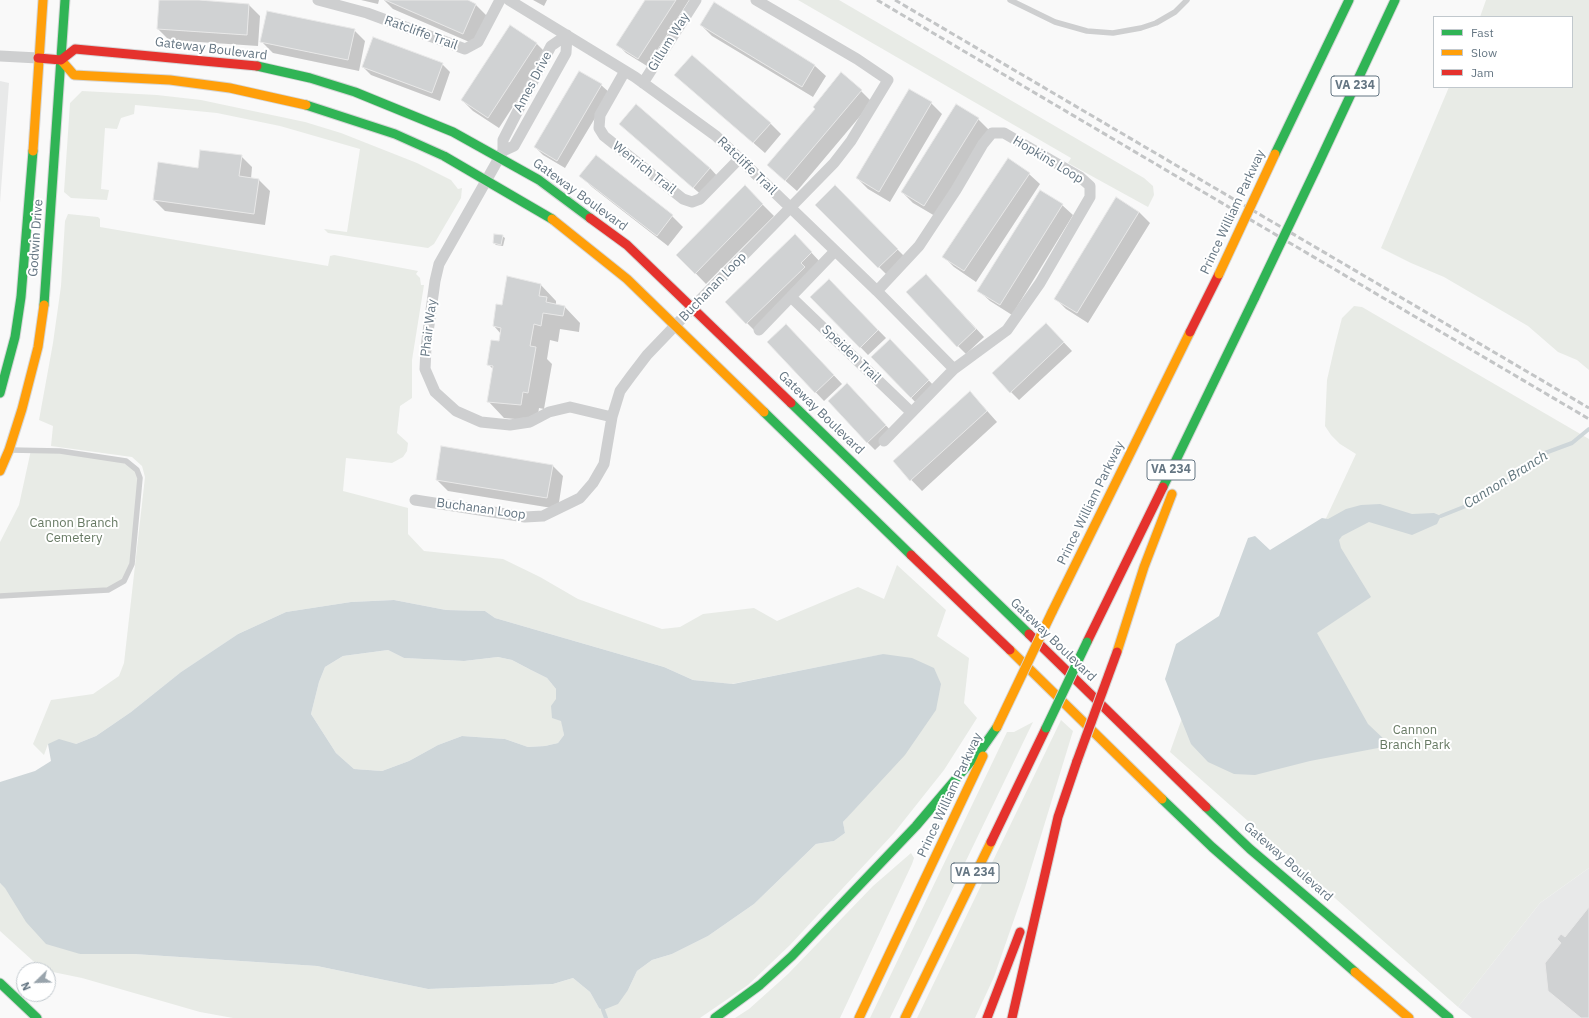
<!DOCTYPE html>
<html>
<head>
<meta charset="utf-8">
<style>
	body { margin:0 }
	#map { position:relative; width:1589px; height:1018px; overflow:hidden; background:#f9f9f9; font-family:"IBM Plex Sans",sans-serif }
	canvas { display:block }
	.legend { position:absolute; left:1433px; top:16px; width:140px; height:72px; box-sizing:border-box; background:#fff; border:1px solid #c1c8cd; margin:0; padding:5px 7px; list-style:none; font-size:12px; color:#657683 }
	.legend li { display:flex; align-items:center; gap:8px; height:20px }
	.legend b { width:20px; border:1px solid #c1c8cd }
	.north { position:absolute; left:16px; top:962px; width:40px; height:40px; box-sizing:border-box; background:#fff; border:1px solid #c1c8cd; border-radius:50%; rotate:247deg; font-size:11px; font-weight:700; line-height:16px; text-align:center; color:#657683 }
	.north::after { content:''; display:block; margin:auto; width:14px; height:18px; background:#99a4ac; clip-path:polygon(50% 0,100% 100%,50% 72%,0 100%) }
</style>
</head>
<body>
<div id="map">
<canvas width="1589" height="1018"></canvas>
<ul class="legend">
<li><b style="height:5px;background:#30b455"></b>Fast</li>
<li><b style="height:5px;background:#ff9f0a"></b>Slow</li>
<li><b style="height:5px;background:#e5322d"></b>Jam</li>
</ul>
<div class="north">N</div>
</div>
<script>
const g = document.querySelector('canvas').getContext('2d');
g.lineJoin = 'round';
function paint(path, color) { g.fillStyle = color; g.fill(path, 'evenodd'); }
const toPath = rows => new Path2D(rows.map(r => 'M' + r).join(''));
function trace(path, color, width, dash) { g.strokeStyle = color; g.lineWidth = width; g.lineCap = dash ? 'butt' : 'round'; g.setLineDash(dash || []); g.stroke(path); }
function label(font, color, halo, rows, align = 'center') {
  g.font = font + ' "IBM Plex Sans",sans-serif'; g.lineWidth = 4; g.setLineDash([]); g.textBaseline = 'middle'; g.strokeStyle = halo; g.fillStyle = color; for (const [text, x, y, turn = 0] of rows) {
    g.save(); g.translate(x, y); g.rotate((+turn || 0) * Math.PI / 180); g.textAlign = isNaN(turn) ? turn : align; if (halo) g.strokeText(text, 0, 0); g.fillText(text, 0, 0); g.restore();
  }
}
paint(toPath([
	[0,81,9,83,0,203],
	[1589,868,1589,1018,1472,1018,1458,1007,1540,903]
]), '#e8e9e9');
paint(toPath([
	[798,0,839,0,1144,178,1153,186,1154,195,1148,207,1068,163,1071,158],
	[1486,0,1589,0,1589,370,1577,360,1558,352,1528,326,1444,277,1411,263,1381,248,1449,87,1572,87,1572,17,1480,17],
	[82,91,157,95,201,100,305,122,341,133,417,163,451,180,458,189,462,188,461,198,434,244,428,248,328,233,324,229,347,232,360,149,280,126,217,113,135,105,134,114,121,118,117,129,105,128,101,189,109,190,107,200,71,198,64,192,70,103],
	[68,214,98,217,100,219,100,227,328,266,330,256,334,255,418,271,416,274,420,278,421,285,424,285,412,360,412,398,400,406,397,433,408,443,407,451,403,457,392,463,346,458,343,491,408,508,408,534,424,551,503,559,540,577,578,599,662,629,680,627,703,614,754,608,777,621,858,587,884,599,897,565,946,610,937,636,969,658,964,703,977,718,944,770,894,833,790,945,748,985,700,1018,233,1018,200,1012,82,978,43,970,0,931,0,883,80,954,134,954,317,966,428,989,553,984,573,978,590,992,599,1008,628,990,637,971,652,960,672,954,708,936,754,904,816,844,834,841,845,833,843,822,859,803,884,654,732,684,693,680,664,667,495,618,485,611,446,610,394,600,351,602,286,612,238,634,181,672,131,712,96,736,76,744,48,744,44,755,33,744,51,700,93,694,119,676,124,663,145,477,142,466,132,457,51,446,53,426,39,420,53,343,61,286,65,221],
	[1354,306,1362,307,1589,439,1589,868,1540,903,1458,1007,1170,752,1186,707,1257,666,1356,454,1340,444,1331,435,1325,426,1327,380,1335,345,1342,318],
	[31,450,60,451,132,464,140,478,132,564,118,586,108,590,0,596,0,542,19,505],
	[388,650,404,658,464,661,498,657,512,660,531,670,547,678,556,689,564,735,558,743,545,746,528,747,505,739,462,736,438,745,409,761,382,771,354,769,336,753,311,714,319,682,325,667,343,656],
	[1061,720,1073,731,1025,888,994,977,975,1018,917,1018],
	[1033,722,890,1018,870,1018,1007,732,1014,732],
	[911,853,914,858,912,864,840,1018,735,1018,749,1009,788,974,873,886]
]), '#e8ebe6');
paint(toPath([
	[1380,504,1412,514,1434,513,1441,516,1437,524,1412,535,1369,522,1342,536,1339,540,1341,548,1371,597,1317,633,1368,724,1387,742,1378,748,1310,761,1255,775,1234,774,1208,762,1191,744,1165,679,1176,644,1219,616,1248,538,1255,536,1270,550,1322,518,1328,519,1346,509,1361,505],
	[394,600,446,610,485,611,495,618,664,667,693,680,733,684,883,654,912,658,934,668,941,684,936,710,905,755,843,822,845,833,834,841,816,844,754,904,708,936,672,954,652,960,637,971,628,990,618,1004,603,1010,599,1008,590,992,573,978,553,984,428,989,317,966,134,954,80,954,46,944,26,922,5,888,0,883,0,782,35,771,51,761,48,744,59,739,76,744,96,736,131,712,181,672,238,634,286,612,351,602],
	[388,650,404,658,464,661,498,657,512,660,531,670,547,678,556,689,556,699,551,706,552,718,561,721,564,735,558,743,545,746,528,747,505,739,462,736,438,745,409,761,382,771,354,769,336,753,311,714,319,682,325,667,343,656]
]), '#ced6d9');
paint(toPath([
	[160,0,249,5,260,16,258,46,169,40,158,29],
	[361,0,379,0,378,4],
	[384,0,465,0,476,5,487,16,474,44,393,9],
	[533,0,547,0,544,6],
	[646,0,689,0,647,66,626,53,618,45],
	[714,4,815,66,826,76,813,97,712,36,701,25],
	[354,30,365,41,359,71,273,53,262,42],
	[536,43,547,54,499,128,473,111,462,100],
	[442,64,450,72,440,101,371,75,363,67],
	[580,72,601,85,610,93,565,168,543,155,535,147],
	[676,75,770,123,781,134,765,153],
	[861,91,872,102,797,191,780,176,816,109],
	[931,103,942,114,890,202,868,189,857,178],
	[978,119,989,130,935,216,913,203,902,192],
	[620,124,710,168,720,179,705,198],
	[241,156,252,167,251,179,259,180,270,191,265,225,165,211,154,200,199,169],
	[1029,174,1040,184,976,282,954,267,943,256],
	[581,176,672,216,683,227,668,246,592,187],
	[745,187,774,216,706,284,678,255],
	[835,187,905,257,887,275,817,205],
	[1062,205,1073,215,1012,315,990,301,979,291],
	[1139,212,1150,223,1088,323,1066,309,1055,298],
	[795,235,822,264,758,334,726,302],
	[502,236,505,238,503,246,496,245,494,243],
	[829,280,886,338,868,355,812,297],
	[934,283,984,337,966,354,958,346],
	[540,284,556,301,556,305,564,306,580,323,579,332,560,329,558,342,550,340,547,359,552,364,544,409,539,408,537,421,504,418,488,401,493,369,488,364,500,342,501,334,494,326,503,306],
	[1054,332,1072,351,1019,400,1011,392],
	[794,333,842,384,824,401,768,342],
	[890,340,937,389,919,406,872,357],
	[855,392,893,433,875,450,867,442],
	[981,404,997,422,922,491,894,462],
	[552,465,563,476,558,509,448,491,437,480]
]), '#0003');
trace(toPath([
	[1441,516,1471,504,1524,470,1545,453,1572,443,1589,429],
	[603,1010,606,1018]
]), '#ced6d9', 4);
const building = toPath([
	[159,0,199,0,249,4,247,35,157,29,159,0],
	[385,0,468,0,476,4,463,34,385,0],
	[645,0,676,0,638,59,616,45,645,0],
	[714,2,815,65,802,87,700,25,714,2],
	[267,11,355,29,348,60,260,42,267,11],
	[510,25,537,43,488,118,461,100,510,25],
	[373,37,443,63,432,93,362,67,373,37],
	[692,55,771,123,753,143,674,75,692,55],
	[579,71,602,84,557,161,534,147,579,71],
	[841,72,862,90,785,181,767,165,815,109,813,107,841,72],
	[909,89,932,102,879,192,856,178,909,89],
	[636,104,710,168,693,188,619,124,636,104],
	[956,104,979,118,924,206,901,192,956,104],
	[200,150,242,155,239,176,259,179,254,214,153,200,158,162,198,168,200,150],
	[596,155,673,215,657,236,579,176,596,155],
	[1008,158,1030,173,964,271,942,257,1008,158],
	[745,185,763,204,695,274,676,255,745,185],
	[835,185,898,249,878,268,815,205,835,185],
	[1040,190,1063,204,1000,305,977,291,1040,190],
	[1116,197,1139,212,1077,313,1054,299,1116,197],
	[494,234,503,235,501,245,493,243,494,234],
	[795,234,812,252,801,263,805,267,746,324,725,302,795,234],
	[926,274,976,329,957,347,906,292,926,274],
	[507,276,541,284,539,296,547,297,546,302,565,306,563,316,543,313,541,326,534,324,530,346,536,347,528,393,523,392,521,405,487,402,493,366,487,365,491,340,499,341,501,328,493,326,496,304,502,305,507,276],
	[829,279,878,330,860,348,810,297,829,279],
	[1046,323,1064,342,1010,393,992,373,1046,323],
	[786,324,834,375,815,393,767,342,786,324],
	[890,339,929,380,911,398,871,357,890,339],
	[847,383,886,425,867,443,828,401,847,383],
	[970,391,987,411,910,481,893,461,970,391],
	[441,446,553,465,547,498,436,480,441,446],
	[1589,907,1589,1018,1581,1018,1548,991,1545,963,1561,943,1557,939,1561,934,1565,937,1589,907]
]);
paint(building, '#d0d2d3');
trace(building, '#e8e8e8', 1);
const fast = toPath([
	[257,66,310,78,355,92,453,132,539,180,590,218],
	[306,105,395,134,444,156,552,219],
	[1275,154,1349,0],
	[1315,171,1395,0],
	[44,305,65,0],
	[0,393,15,337,21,297,33,151],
	[791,403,1029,634],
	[764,412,911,555],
	[1163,487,1255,297],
	[1162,799,1212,847,1355,972],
	[1206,807,1250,849,1449,1018],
	[0,983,37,1018],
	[715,1018,760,985,792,956,916,826,983,747,997,727]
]);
const slow = toPath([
	[61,60,74,75,170,80,230,88,306,105],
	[33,151,43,0],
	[552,219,627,279,764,412],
	[0,471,9,450,22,409,38,347,44,305],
	[1052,612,1190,332],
	[1010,650,1162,799],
	[1117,652,1144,567,1172,494],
	[1355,972,1409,1018],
	[859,1018,983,756],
	[905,1018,991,842]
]);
const jam = toPath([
	[38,58,61,60,75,49,257,66],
	[590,218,627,245,791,403],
	[1190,332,1219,274],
	[911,555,1010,650],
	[1029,634,1206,807],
	[1087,642,1163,487],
	[991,842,1046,728],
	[987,1018,1020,932],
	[1012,1018,1058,817,1077,761]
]);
trace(fast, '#d5d6d7', 11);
trace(slow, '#d5d6d7', 11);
trace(jam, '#d5d6d7', 11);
trace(toPath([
	[1010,0,1055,22,1087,31,1113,33,1141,28,1156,23,1175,12,1187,0],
	[0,596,108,590,124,581,132,564,140,478,137,470,126,461,60,451,10,450]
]), '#cecfd0', 5.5);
trace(toPath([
	[318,0,367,13,465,49,478,42,500,0],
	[509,0,635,77,716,136,877,291,954,369],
	[567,35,566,53,514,146,503,151,503,140,551,46,567,35],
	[0,56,38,58],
	[625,71,600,115,599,128,604,136,683,199,692,202,700,199,739,159],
	[643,83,696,0],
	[503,151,439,264,435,281,426,347,425,369,435,392,456,411,481,422,510,425,530,422,549,412,570,407,612,417],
	[877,291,919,246,956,190,983,144,992,133,1004,133,1080,177,1090,186,1090,197,1040,283,1007,330,954,369,884,441],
	[791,297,911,412],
	[759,330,835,251],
	[415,500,525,517,543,516,580,498,593,483,604,464,612,417,620,391,631,376,647,355,693,307,834,163,851,141,888,80,857,59,756,0]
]), '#cecfd0', 11);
trace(fast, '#30b455', 9);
trace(slow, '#ff9f0a', 9);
trace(jam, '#e5322d', 9);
trace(toPath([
	[877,0,1589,419],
	[895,0,1589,408]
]), '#c3c5c6', 3, [6, 3]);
const fastBridge = toPath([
	[1255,297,1315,171],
	[1046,728,1087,642]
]);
const slowBridge = toPath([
	[1219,274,1275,154],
	[997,727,1052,612]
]);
const jamBridge = toPath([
	[1077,761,1117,652]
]);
trace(fastBridge, '#d5d6d6', 11, []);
trace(slowBridge, '#d5d6d6', 11, []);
trace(jamBridge, '#d5d6d6', 11, []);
trace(fastBridge, '#30b455', 9);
trace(slowBridge, '#ff9f0a', 9);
trace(jamBridge, '#e5322d', 9);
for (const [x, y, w] of [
	[1355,86,48],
	[1171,470,48],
	[975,873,48]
]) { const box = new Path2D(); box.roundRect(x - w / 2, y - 10, w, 20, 3); g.fillStyle = '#fff'; g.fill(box); trace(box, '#657683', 1); }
label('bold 12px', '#657683', null, [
	["VA 234",1355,86],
	["VA 234",1171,470],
	["VA 234",975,873]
]);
label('13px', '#657683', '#fff', [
	["Ratcliffe Trail",421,33,20],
	["Gillum Way",669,42,-58],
	["Gateway Boulevard",211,49,7],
	["Ames Drive",533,82,-62],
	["Hopkins Loop",1048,160,31],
	["Ratcliffe Trail",747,166,44],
	["Wenrich Trail",644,168,38],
	["Gateway Boulevard",580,195,36],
	["Prince William Parkway",1233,212,-65],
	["Godwin Drive",36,238,-86],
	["Buchanan Loop",713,287,-46],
	["Phair Way",429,328,-83],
	["Speiden Trail",851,354,44],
	["Gateway Boulevard",821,413,44],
	["Prince William Parkway",1091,503,-64],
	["Buchanan Loop",481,509,8],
	["Gateway Boulevard",1053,640,44],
	["Prince William Parkway",950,795,-65],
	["Gateway Boulevard",1288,862,41]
]);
label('13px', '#687a64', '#fff', [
	["Cannon Branch",74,523],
	["Cemetery",74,538],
	["Cannon",1415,730],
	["Branch Park",1415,745]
]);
label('italic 14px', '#60757c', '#fff', [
	["Cannon Branch",1506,480,-32]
]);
</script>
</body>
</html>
